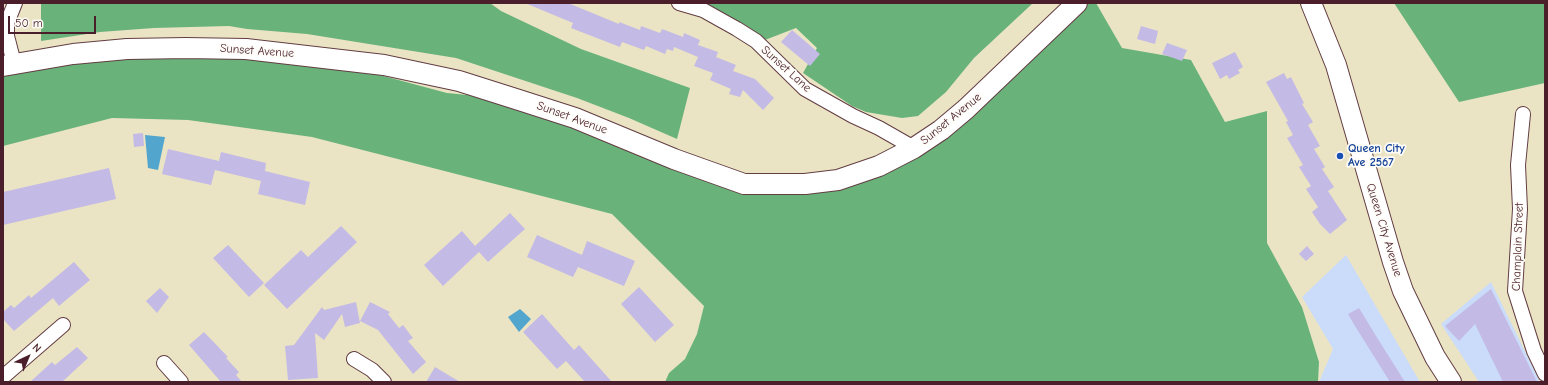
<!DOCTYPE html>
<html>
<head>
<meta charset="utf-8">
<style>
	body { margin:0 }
	#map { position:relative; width:1548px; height:385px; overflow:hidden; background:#ebe4c4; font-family:"Comic Neue",sans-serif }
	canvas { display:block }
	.frame { position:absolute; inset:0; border:4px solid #4a1f2b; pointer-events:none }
	.north { position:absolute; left:8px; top:337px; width:40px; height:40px; -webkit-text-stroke:3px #fdfcf7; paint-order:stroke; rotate:44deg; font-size:11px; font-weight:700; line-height:16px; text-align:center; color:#4a1f2b }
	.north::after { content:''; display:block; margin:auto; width:14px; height:18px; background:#4a1f2b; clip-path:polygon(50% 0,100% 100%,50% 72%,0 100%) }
	.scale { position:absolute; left:8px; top:16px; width:88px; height:18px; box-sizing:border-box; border:2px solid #4a1f2b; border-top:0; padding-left:5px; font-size:12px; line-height:14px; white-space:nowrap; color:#4a1f2b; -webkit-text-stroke:3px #fdfcf7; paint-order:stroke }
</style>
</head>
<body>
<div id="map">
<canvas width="1548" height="385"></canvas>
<div class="frame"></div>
<div class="north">N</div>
<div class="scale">50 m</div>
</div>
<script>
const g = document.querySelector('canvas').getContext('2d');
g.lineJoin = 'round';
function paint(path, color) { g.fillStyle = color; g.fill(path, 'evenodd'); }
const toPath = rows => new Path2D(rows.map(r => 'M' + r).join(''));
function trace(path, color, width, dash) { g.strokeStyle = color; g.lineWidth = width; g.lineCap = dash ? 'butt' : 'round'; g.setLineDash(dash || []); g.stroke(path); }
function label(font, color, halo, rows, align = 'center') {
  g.font = font + ' "Comic Neue",sans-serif'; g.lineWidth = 3.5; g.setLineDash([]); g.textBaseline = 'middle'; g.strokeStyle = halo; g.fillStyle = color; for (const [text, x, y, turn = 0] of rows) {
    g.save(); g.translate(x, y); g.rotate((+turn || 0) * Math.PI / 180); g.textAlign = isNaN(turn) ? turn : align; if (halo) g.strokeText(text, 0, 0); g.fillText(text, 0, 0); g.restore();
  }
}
paint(toPath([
	[1346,255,1420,382,1319,382,1333,349,1302,297],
	[1491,282,1540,382,1479,382,1441,324]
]), '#cadcf9');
paint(toPath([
	[41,3,490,3,501,11,581,49,690,88,677,139,629,118,577,98,456,58,307,34,247,29,229,26,154,28,100,32,41,41],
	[679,3,1033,3,974,58,946,92,918,116,902,118,866,112,852,106,803,73,817,48,796,28,765,40],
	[1077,3,1096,3,1122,48,1191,60,1225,122,1267,111,1267,243,1302,307,1319,362,1318,382,665,382,669,373,685,359,697,334,704,306,612,214,312,137,188,120,112,118,3,146,3,66,73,54,305,55,447,93,519,100,744,184,805,184,913,148],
	[1394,3,1545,3,1545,83,1459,102]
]), '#69b37b');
paint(toPath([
	[145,135,165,137,158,170,148,168],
	[520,309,531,319,519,332,508,317]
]), '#52a6ce');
paint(toPath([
	[525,3,568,3,619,24,619,22,640,30,641,26,660,33,662,29,683,37,684,33,700,40,698,45,718,52,716,57,736,65,733,71,755,79,774,98,763,110,743,90,740,97,729,94,731,89,710,80,713,73,694,66,698,57,674,47,673,51,667,49,665,54,646,46,644,50,622,42,620,47,571,28,573,23],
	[1141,26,1158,31,1155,44,1137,39],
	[792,30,820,54,810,66,781,42],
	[1167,43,1187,50,1182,61,1162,54],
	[1235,52,1243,67,1238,70,1240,73,1229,79,1227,75,1220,79,1212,63],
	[1284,73,1287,79,1291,77,1304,103,1302,104,1313,122,1308,125,1320,146,1314,149,1325,167,1322,169,1334,187,1328,191,1347,220,1330,234,1320,224,1312,212,1318,207,1306,189,1311,186,1299,167,1303,165,1287,138,1293,135,1286,122,1288,121,1266,82],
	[143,133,144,146,134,147,133,134],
	[168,149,219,161,221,152,266,163,265,171,310,182,305,205,258,194,261,181,215,170,211,185,162,174],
	[109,168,116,199,3,225,3,192],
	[510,213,525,229,488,262,479,252,443,286,424,265,462,231,475,246],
	[341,226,357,242,287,309,264,285,301,250,308,257],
	[537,235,582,255,587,241,635,261,624,286,578,267,573,277,527,257],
	[228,245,264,283,249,297,213,258],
	[1307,246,1314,254,1306,261,1299,254],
	[74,262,90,280,59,306,53,298,14,331,3,319,3,312,11,305,14,308,29,295,31,298],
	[639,287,674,325,655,342,621,304],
	[160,288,169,297,157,313,146,301],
	[1491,289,1537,382,1503,382,1475,324,1459,341,1445,326],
	[356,302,360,323,345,327,342,314,324,340,315,333,318,378,288,380,285,346,294,345,322,307,324,310],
	[370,302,390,312,388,314,399,328,403,325,413,338,408,341,426,362,413,374,378,330,360,321],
	[1359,308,1376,336,1405,382,1390,382,1355,326,1348,314],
	[542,314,574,350,579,345,612,382,585,382,566,361,557,369,523,332],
	[204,332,228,357,226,358,239,372,236,375,242,382,221,382,189,345],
	[77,347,88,358,62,382,30,382,52,362,55,365],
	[435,367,460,382,426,382]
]), '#c3bae5');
const street = toPath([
	[679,3,703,10,737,29,756,41,805,89,853,116,879,128,914,148],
	[14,63,7,36,7,23,15,3],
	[1523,114,1518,165,1520,209,1515,291,1534,351,1545,374],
	[354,359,372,370,384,382],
	[164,363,181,382],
	[3,377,63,325]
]);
const secondary = toPath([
	[1311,3,1336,65,1393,262,1403,291,1435,357,1451,382],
	[3,66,73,54,127,49,186,48,246,49,384,65,459,81,519,100,575,118,674,159,744,184,805,184,838,180,879,166,914,148,941,130,966,109,1077,3]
]);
trace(street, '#623d42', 16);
trace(secondary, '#623d42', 22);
trace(street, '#fff', 14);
trace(secondary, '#fff', 20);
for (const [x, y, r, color] of [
	[1340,156,4,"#1a4fb4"]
]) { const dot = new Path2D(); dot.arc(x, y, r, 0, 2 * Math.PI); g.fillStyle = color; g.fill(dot); trace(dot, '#fdfcf7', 1.5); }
label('12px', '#4a1f2b', '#fdfcf7', [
	["Sunset Avenue",257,51,4],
	["Sunset Lane",786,69,42],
	["Sunset Avenue",572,118,20],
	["Sunset Avenue",951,119,-39],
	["Queen City Avenue",1384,230,73],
	["Champlain Street",1518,247,-88]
]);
label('bold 12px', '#164399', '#fdfcf7', [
	["Queen City",1348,149],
	["Ave 2567",1348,163]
], 'left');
</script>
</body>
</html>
